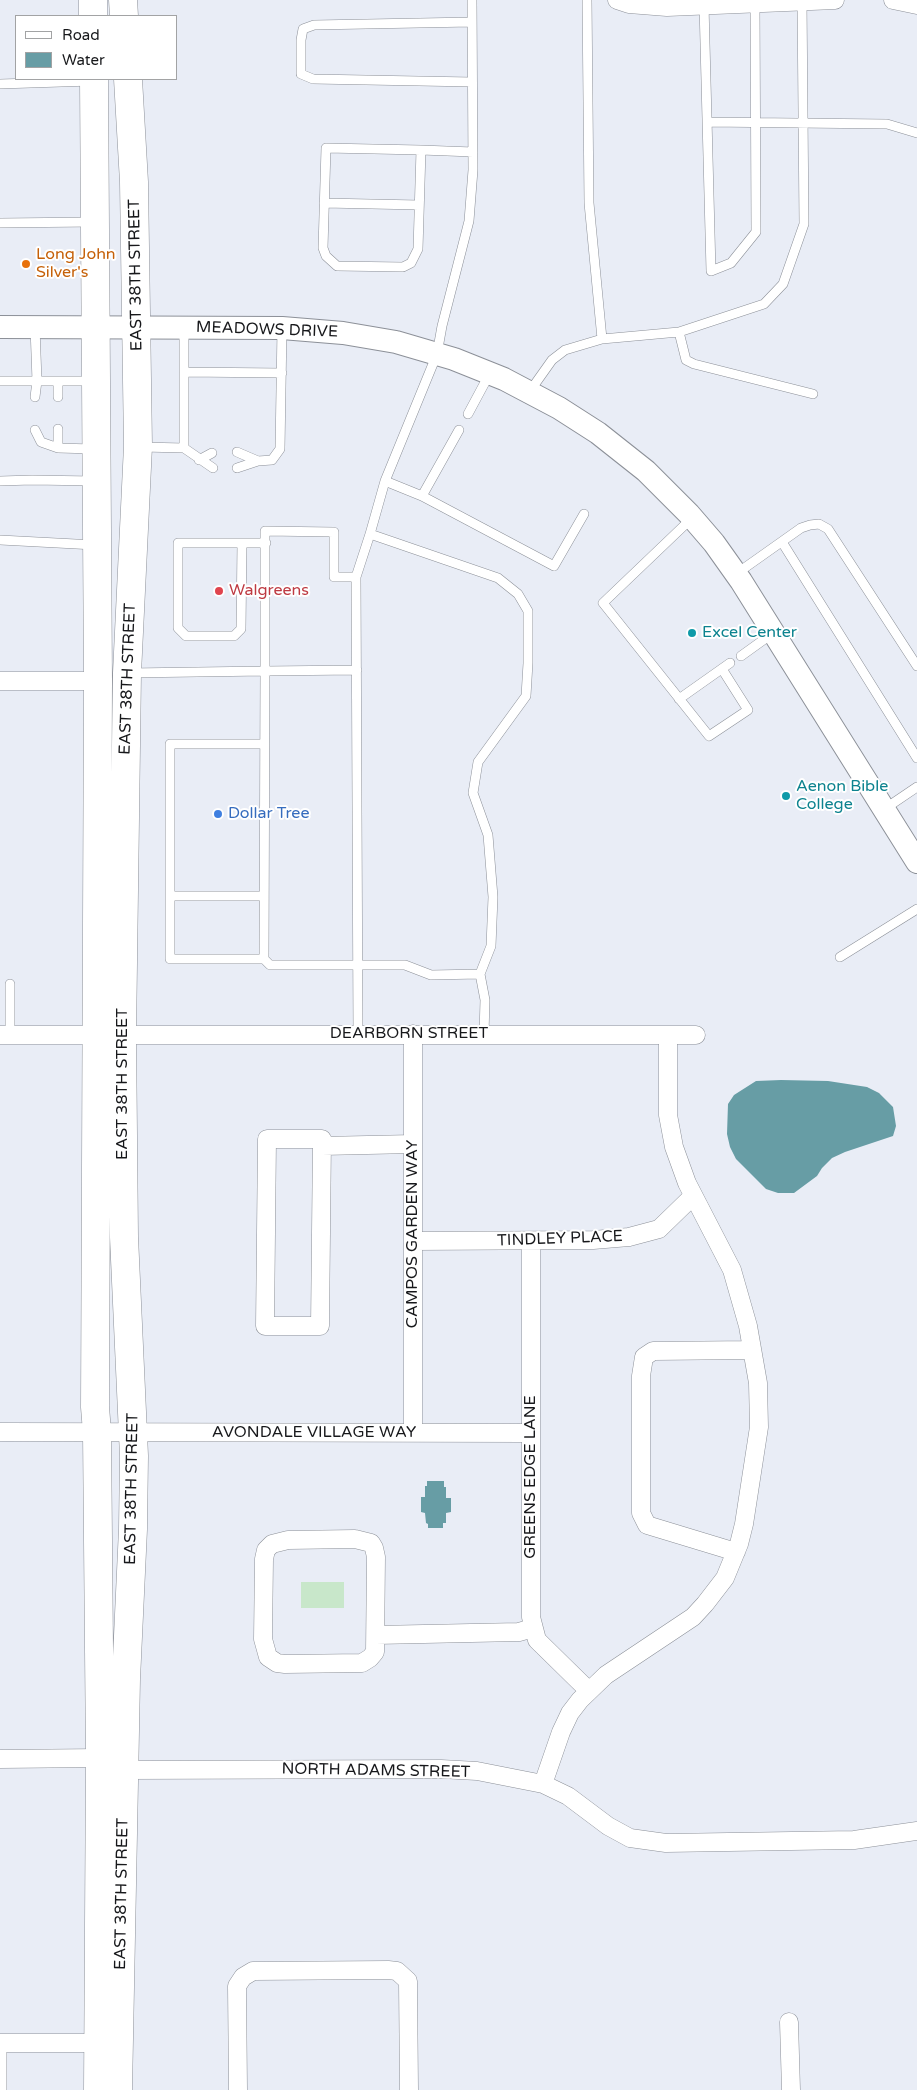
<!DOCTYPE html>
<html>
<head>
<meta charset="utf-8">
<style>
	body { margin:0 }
	#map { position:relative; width:917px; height:2090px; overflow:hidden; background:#e9edf6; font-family:"Varela Round",sans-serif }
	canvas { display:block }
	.legend { position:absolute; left:15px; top:15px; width:162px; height:65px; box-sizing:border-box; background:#fff; border:1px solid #a2a3a4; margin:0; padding:6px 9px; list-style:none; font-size:15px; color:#17181b }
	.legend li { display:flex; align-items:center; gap:10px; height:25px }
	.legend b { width:25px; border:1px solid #a2a3a4 }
</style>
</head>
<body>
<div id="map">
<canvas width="917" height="2090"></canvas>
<ul class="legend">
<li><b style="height:6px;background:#fff"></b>Road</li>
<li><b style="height:14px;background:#679da5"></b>Water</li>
</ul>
</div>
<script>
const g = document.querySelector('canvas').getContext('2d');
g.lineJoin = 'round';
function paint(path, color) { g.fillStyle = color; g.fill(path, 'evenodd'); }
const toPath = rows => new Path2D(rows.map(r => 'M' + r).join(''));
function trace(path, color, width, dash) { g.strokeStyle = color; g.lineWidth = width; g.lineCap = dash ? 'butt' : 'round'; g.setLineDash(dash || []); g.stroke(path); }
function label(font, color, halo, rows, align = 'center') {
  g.font = font + ' "Varela Round",sans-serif'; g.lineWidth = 4; g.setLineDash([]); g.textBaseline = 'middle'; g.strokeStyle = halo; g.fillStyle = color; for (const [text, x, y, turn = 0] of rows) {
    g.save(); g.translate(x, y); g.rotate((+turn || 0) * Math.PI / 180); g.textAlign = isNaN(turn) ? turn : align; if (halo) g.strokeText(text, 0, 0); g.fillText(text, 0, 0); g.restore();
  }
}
paint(toPath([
	[301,1582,344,1582,344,1608,301,1608]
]), '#c8e7ca');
paint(toPath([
	[781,1080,828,1081,867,1087,879,1093,893,1107,896,1126,893,1136,845,1152,832,1158,822,1168,817,1176,794,1193,778,1193,766,1189,736,1159,730,1147,727,1134,728,1104,734,1095,756,1081],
	[427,1481,444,1481,444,1487,446,1487,446,1498,451,1498,451,1512,446,1513,446,1523,443,1523,443,1528,428,1528,428,1524,426,1523,425,1513,421,1512,421,1497,425,1497,425,1486,427,1486]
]), '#679da5');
const service = toPath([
	[472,0,473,170,469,221,442,326,437,354,385,481,370,534,498,578,518,594,528,611,528,663,526,696,478,762,473,793,488,835,493,897,491,946,480,974],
	[587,0,589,203,602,339],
	[704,5,711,271,731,263,756,232,755,3],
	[472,22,314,25,303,29,301,40,301,74,313,79,472,82],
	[0,84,92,81],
	[707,122,887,124,917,133],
	[421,150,326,148,323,248,326,256,337,266,403,267,411,263,418,249,421,150,473,152],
	[324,203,419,205],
	[0,223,93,222],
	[35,327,37,381,93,381],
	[184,329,184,448],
	[679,332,686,360,694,364,813,394],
	[184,372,282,373],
	[0,381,37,381,35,397],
	[58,381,58,397],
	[530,391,552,360,565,350,602,339,679,332,764,304,783,284,804,224,802,1],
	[468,414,490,373],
	[58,429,58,448],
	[35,430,41,442,58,448,93,449],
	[142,447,184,448,213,468],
	[237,452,258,461],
	[199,460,212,453],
	[237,468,258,461,272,460,280,449,282,328],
	[0,481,32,480,94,481],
	[385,481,422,496,554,566,584,514],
	[422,496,459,430],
	[692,518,603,603,709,736,748,710,722,669],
	[0,540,95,545],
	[782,542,917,758],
	[242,543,241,629,234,636,186,636,178,628,178,543,266,543],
	[736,574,801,528,810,525,819,524,828,529,917,666],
	[356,577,334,577,334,532,265,531,265,671,357,670],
	[741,656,773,633],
	[130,673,265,671,264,959,270,965,405,965,431,975,480,974,485,1000,484,1034],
	[679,699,730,663],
	[883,810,917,787],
	[170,896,170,959,264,959],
	[264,896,170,896,170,744,264,744],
	[840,957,917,909],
	[10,984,10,1035],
	[358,1034,356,577,370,534],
	[2,2043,2,2090]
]);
const minor = toPath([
	[617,0,629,4,667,7,835,0],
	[893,0,917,5],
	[0,681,98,681],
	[413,1034,413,1433],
	[0,1035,96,1035],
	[122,1035,696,1035],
	[267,1139,322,1139,320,1326,265,1326,267,1139],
	[322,1146,413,1144],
	[413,1241,593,1240,629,1237,659,1229,693,1196],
	[531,1241,531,1617,537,1640,589,1691],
	[0,1432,531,1433],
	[355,1539,371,1543,374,1548,376,1557,375,1652,370,1658,362,1663,285,1664,277,1663,268,1657,263,1639,264,1559,266,1550,272,1544,288,1540,355,1539],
	[736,1552,647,1525,641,1513,641,1376,644,1357,653,1351,752,1350],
	[376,1635,519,1632,533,1628],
	[0,1759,100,1758],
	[125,1770,441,1769,477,1771,543,1784,568,1796,608,1826,630,1838,666,1843,854,1840,917,1831],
	[543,1784,561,1732,570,1713,580,1700,606,1675,693,1617,705,1604,725,1578,739,1544,744,1524,759,1427,758,1383,748,1326,732,1270,687,1183,674,1147,668,1115,668,1035],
	[789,2022,791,2090],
	[0,2043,99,2043],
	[238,2090,237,1986,243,1977,253,1971,388,1970,397,1971,408,1981,409,2090]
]);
const tertiary = toPath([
	[0,327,282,328,343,333,396,342,454,359,504,379,559,408,598,433,646,471,689,514,714,543,741,581,917,862]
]);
const primary = toPath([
	[93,0,93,16],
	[123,0,124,16],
	[94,79,98,681,95,1407,97,1432,100,1758,98,2090],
	[118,2090,126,1679,133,1529,134,1456,124,1237,122,1035,127,673,138,446,134,182,128,79]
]);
trace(service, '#8c9098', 10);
trace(minor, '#8c9098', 19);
trace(tertiary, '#8c9098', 24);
trace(primary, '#8c9098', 29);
trace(service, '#fff', 9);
trace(minor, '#fff', 18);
trace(tertiary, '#fff', 22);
trace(primary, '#fff', 28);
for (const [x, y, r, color] of [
	[26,264,5,"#e8710a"],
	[219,591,5,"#e0444e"],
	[692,633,5,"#0f9aa8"],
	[786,796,5,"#0f9aa8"],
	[218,814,5,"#3f7fe0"]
]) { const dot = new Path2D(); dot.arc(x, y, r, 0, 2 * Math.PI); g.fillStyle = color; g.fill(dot); trace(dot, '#fff', 2); }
label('16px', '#c56008', '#fff', [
	["Long John",36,255],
	["Silver's",36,273]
], 'left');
label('16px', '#17181b', '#fff', [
	["EAST 38TH STREET",136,275,-91],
	["MEADOWS DRIVE",267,330,2],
	["EAST 38TH STREET",128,679,-88],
	["DEARBORN STREET",409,1034],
	["EAST 38TH STREET",123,1084,-90],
	["CAMPOS GARDEN WAY",413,1234,-90],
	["TINDLEY PLACE",560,1239,-2],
	["AVONDALE VILLAGE WAY",314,1433],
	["GREENS EDGE LANE",531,1477,-90],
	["EAST 38TH STREET",132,1489,-89],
	["NORTH ADAMS STREET",376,1771,1],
	["EAST 38TH STREET",122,1894,-89]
]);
label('16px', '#be3a42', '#fff', [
	["Walgreens",229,591]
], 'left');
label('16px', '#0d838f', '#fff', [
	["Excel Center",702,633],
	["Aenon Bible",796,787],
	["College",796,805]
], 'left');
label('16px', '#366cbe', '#fff', [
	["Dollar Tree",228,814]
], 'left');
</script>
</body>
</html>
